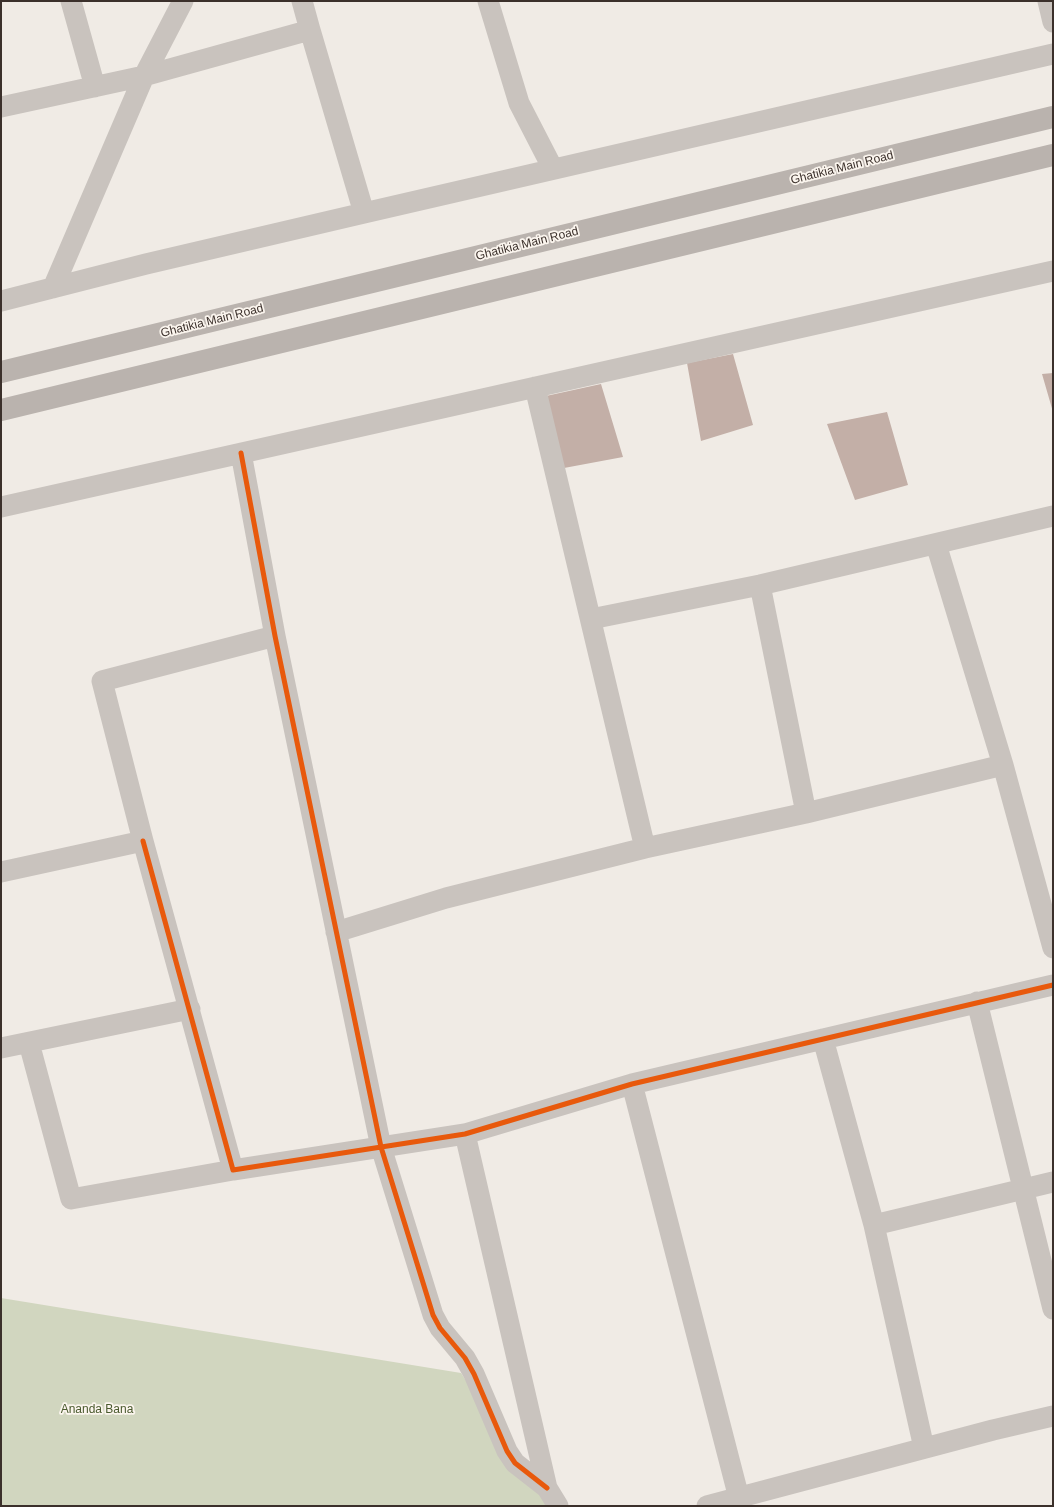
<!DOCTYPE html>
<html>
<head>
<meta charset="utf-8">
<style>
	body { margin:0 }
	#map { position:relative; width:1054px; height:1507px; overflow:hidden; background:#f0ebe5; font-family:Helvetica,sans-serif }
	canvas { display:block }
	.frame { position:absolute; inset:0; border:2px solid #3b302b; pointer-events:none }
</style>
</head>
<body>
<div id="map">
<canvas width="1054" height="1507"></canvas>
<div class="frame"></div>
</div>
<script>
const g = document.querySelector('canvas').getContext('2d');
g.lineJoin = 'round';
function paint(path, color) { g.fillStyle = color; g.fill(path, 'evenodd'); }
const toPath = rows => new Path2D(rows.map(r => 'M' + r).join(''));
function trace(path, color, width, dash) { g.strokeStyle = color; g.lineWidth = width; g.lineCap = dash ? 'butt' : 'round'; g.setLineDash(dash || []); g.stroke(path); }
function label(font, color, halo, rows, align = 'center') {
  g.font = font + ' Helvetica,sans-serif'; g.lineWidth = 3.5; g.setLineDash([]); g.textBaseline = 'middle'; g.strokeStyle = halo; g.fillStyle = color; for (const [text, x, y, turn = 0] of rows) {
    g.save(); g.translate(x, y); g.rotate((+turn || 0) * Math.PI / 180); g.textAlign = isNaN(turn) ? turn : align; if (halo) g.strokeText(text, 0, 0); g.fillText(text, 0, 0); g.restore();
  }
}
paint(toPath([
	[1,1298,461,1373,549,1506,1,1506]
]), '#d1d6bf');
paint(toPath([
	[733,354,753,425,701,441,687,363],
	[1053,373,1053,412,1042,374],
	[601,384,623,457,564,468,546,396],
	[887,412,908,485,855,500,827,424]
]), '#c3afa7');
trace(toPath([
	[71,1,95,87],
	[488,1,519,103,553,169],
	[1048,1,1053,22],
	[310,30,364,213],
	[1,107,144,76,183,1],
	[53,288,144,76,310,30,302,1],
	[1,301,146,264,364,213,1053,54],
	[535,387,645,848],
	[241,453,275,636,381,1147,433,1315,440,1328,465,1358,474,1374,507,1451,515,1463,547,1488],
	[1,507,1053,271],
	[760,585,806,813],
	[591,619,760,585,1053,516],
	[1003,765,1053,948],
	[143,841,233,1170,465,1134,632,1084,1053,985],
	[1,872,143,841,102,681,275,636],
	[336,932,446,898,645,848,806,813,1003,765,936,544],
	[977,1002,1053,1309],
	[823,1039,874,1225,924,1448],
	[29,1043,71,1199,233,1170],
	[1,1048,190,1009],
	[632,1084,739,1498],
	[465,1134,547,1488,558,1506],
	[874,1225,1053,1182],
	[707,1506,993,1430,1053,1416]
]), '#c9c3be', 21);
trace(toPath([
	[1,372,1053,117],
	[1,410,1053,155]
]), '#bab3ae', 22);
trace(toPath([
	[241,453,275,636,381,1147,433,1315,440,1328,465,1358,474,1374,507,1451,515,1463,547,1488],
	[143,841,233,1170,465,1134,632,1084,1053,985]
]), '#e8590c', 5);
label('12px', '#3b302b', '#fbf5ee', [
	["Ghatikia Main Road",842,168,-14],
	["Ghatikia Main Road",527,244,-14],
	["Ghatikia Main Road",212,321,-14]
]);
label('12px', '#4a5a2e', '#fbf5ee', [
	["Ananda Bana",97,1410]
]);
</script>
</body>
</html>
